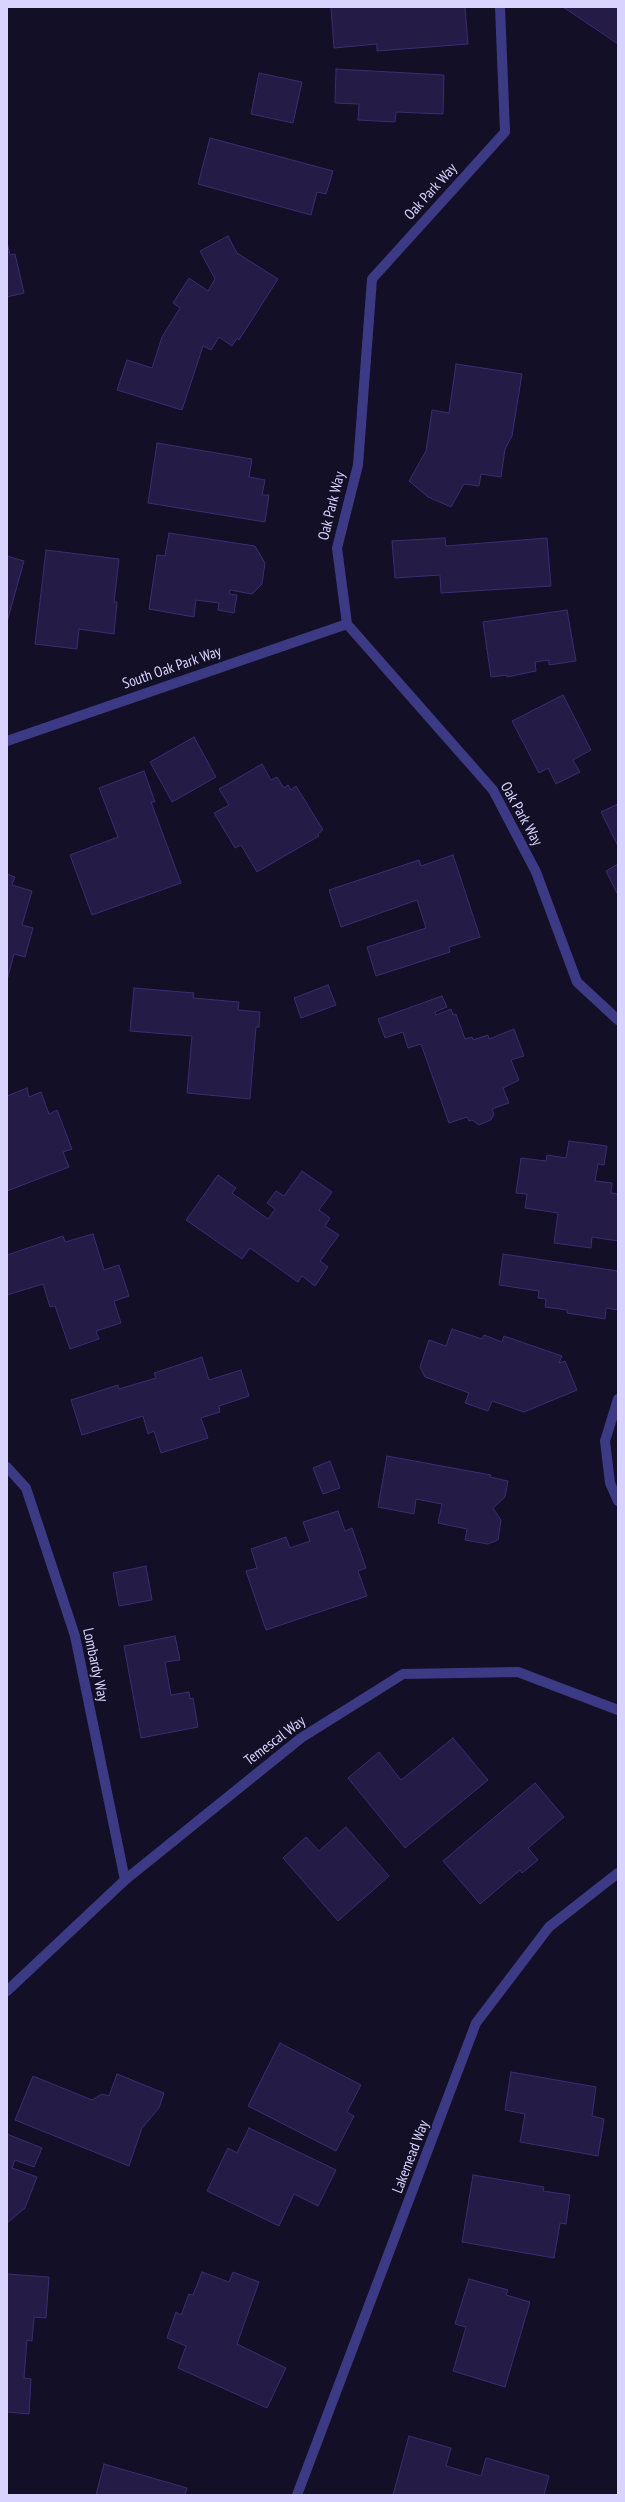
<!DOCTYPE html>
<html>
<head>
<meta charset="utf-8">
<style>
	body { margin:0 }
	#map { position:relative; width:625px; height:2502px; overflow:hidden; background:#130f26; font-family:"PT Sans Narrow",sans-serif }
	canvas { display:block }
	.frame { position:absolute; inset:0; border:8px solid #d9d4ff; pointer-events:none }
</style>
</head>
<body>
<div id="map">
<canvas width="625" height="2502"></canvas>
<div class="frame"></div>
</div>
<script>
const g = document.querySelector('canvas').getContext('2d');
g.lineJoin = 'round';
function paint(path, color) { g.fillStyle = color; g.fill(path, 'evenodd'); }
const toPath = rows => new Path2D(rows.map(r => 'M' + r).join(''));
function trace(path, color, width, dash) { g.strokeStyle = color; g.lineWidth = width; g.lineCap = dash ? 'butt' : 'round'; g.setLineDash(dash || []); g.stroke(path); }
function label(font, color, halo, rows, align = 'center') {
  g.font = font + ' "PT Sans Narrow",sans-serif'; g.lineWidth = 3.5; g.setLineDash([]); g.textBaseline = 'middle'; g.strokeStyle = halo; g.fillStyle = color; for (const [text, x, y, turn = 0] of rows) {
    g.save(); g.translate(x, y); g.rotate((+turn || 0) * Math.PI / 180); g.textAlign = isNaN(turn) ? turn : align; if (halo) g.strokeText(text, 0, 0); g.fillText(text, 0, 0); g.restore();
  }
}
const building = toPath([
	[331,7,465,7,468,44,377,51,377,44,334,48,331,7],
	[563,7,618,7,618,44,563,7],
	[336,69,444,75,443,114,396,112,395,122,358,120,359,104,335,103,336,69],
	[259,73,302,82,293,123,251,114,259,73],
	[210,138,333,171,326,194,317,192,311,215,198,184,210,138],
	[228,236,237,253,278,279,239,340,237,338,232,346,219,337,211,350,203,346,182,410,117,390,127,360,152,368,162,337,180,308,173,303,189,278,208,291,215,279,200,251,228,236],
	[7,242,10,255,15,254,24,293,7,297,7,242],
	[456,364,522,374,512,436,505,449,501,477,481,474,479,486,464,484,451,507,428,497,409,481,426,451,432,410,449,413,456,364],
	[157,443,252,459,249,477,265,480,262,495,269,495,265,522,148,503,157,443],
	[169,533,255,546,265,563,262,584,252,594,230,590,229,594,237,595,234,613,218,610,219,603,196,600,194,617,149,609,157,555,165,556,169,533],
	[445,538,446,546,547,538,551,586,441,593,440,575,395,578,392,541,445,538],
	[46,550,119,559,114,602,117,602,114,634,79,629,77,649,35,644,46,550],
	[7,556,24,561,7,622,7,556],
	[567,610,576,661,549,665,549,660,535,662,536,671,507,677,507,675,491,677,483,622,567,610],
	[563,695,591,750,573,760,580,772,556,784,548,768,539,773,512,721,563,695],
	[194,737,216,777,172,802,150,762,194,737],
	[262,764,271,780,277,777,284,788,288,785,291,790,296,786,323,830,318,834,319,836,257,872,241,845,235,848,214,813,229,805,219,789,262,764],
	[144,771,155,802,151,802,181,883,92,915,70,855,118,837,99,788,144,771],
	[618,804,618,846,601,812,618,804],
	[453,855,480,937,449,947,450,952,376,976,367,947,426,928,417,900,341,927,329,890,419,860,421,866,453,855],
	[618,864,618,895,606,871,618,864],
	[7,874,15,877,12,885,32,891,22,925,33,928,25,957,14,954,7,980,7,874],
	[328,985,336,1005,301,1018,294,998,328,985],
	[134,988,194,993,193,998,239,1002,238,1010,260,1012,259,1027,256,1027,250,1099,187,1093,192,1036,130,1031,134,988],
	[442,996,447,1007,435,1012,436,1015,451,1009,453,1015,456,1014,465,1039,472,1037,473,1040,488,1035,489,1039,514,1029,524,1056,511,1060,519,1080,503,1088,509,1103,492,1109,494,1114,491,1120,479,1125,472,1120,469,1121,467,1117,449,1123,421,1044,408,1048,403,1032,385,1038,378,1019,442,996],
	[27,1088,29,1097,41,1092,49,1114,57,1110,72,1149,63,1152,69,1167,7,1191,7,1096,27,1088],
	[569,1141,607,1146,604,1165,598,1164,595,1181,612,1183,611,1193,618,1194,618,1241,592,1237,591,1248,554,1243,558,1213,525,1208,527,1194,516,1193,521,1158,546,1161,547,1155,566,1158,569,1141],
	[302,1171,332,1192,319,1210,330,1218,325,1226,339,1235,320,1261,328,1267,315,1286,302,1276,298,1282,250,1248,242,1259,186,1220,218,1175,236,1188,232,1193,268,1219,275,1209,267,1203,276,1191,284,1196,302,1171],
	[93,1234,104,1270,119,1265,129,1296,114,1301,121,1323,96,1331,99,1339,70,1349,55,1306,50,1307,43,1284,7,1295,7,1255,63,1236,65,1242,93,1234],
	[503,1254,618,1271,618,1310,606,1308,605,1319,567,1313,567,1310,545,1307,546,1299,538,1298,539,1291,499,1285,503,1254],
	[452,1329,482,1339,484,1335,502,1342,504,1336,562,1356,559,1363,565,1361,577,1390,524,1412,492,1401,488,1411,465,1403,469,1393,425,1377,420,1367,429,1340,446,1346,452,1329],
	[202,1357,209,1380,241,1370,249,1396,219,1406,220,1412,201,1418,208,1438,161,1453,154,1431,148,1434,143,1416,82,1435,71,1400,118,1385,119,1389,156,1378,154,1373,202,1357],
	[387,1456,491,1475,490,1477,508,1481,505,1497,493,1508,501,1520,498,1540,488,1544,465,1540,467,1529,438,1523,442,1504,416,1499,414,1514,378,1507,387,1456],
	[330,1461,340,1488,323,1494,313,1468,330,1461],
	[338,1511,345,1531,352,1528,366,1568,358,1571,367,1596,266,1630,246,1571,257,1568,251,1549,286,1537,290,1548,310,1541,303,1522,338,1511],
	[146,1566,152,1600,119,1606,113,1573,146,1566],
	[175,1636,180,1660,165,1662,171,1695,189,1692,190,1699,193,1698,198,1727,141,1738,124,1646,175,1636],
	[453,1738,488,1780,405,1848,348,1778,379,1752,401,1780,453,1738],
	[535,1783,564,1817,528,1848,538,1860,522,1873,520,1870,480,1904,443,1861,535,1783],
	[346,1827,389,1876,338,1921,283,1858,306,1837,319,1851,346,1827],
	[280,2043,361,2085,347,2112,354,2116,336,2151,248,2106,280,2043],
	[511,2072,596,2087,592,2116,604,2119,598,2156,520,2142,525,2114,505,2110,511,2072],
	[117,2074,164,2093,159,2108,142,2128,129,2166,15,2120,33,2076,92,2100,102,2094,109,2096,117,2074],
	[249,2128,336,2170,318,2206,294,2194,279,2226,207,2191,228,2148,237,2153,249,2128],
	[7,2134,42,2148,34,2167,15,2160,12,2168,37,2177,25,2208,7,2223,7,2134],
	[473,2175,544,2187,543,2191,570,2195,566,2224,560,2223,554,2258,462,2242,473,2175],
	[202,2272,229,2282,233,2272,259,2282,237,2344,286,2368,267,2408,178,2368,186,2346,167,2338,176,2312,181,2315,189,2294,193,2295,202,2272],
	[7,2274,49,2277,46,2318,34,2317,32,2341,27,2340,24,2378,31,2379,29,2414,7,2412,7,2274],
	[469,2279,508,2290,506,2295,530,2302,505,2387,453,2371,466,2327,455,2324,469,2279],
	[409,2436,451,2448,446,2466,481,2476,486,2458,549,2476,544,2495,393,2495,409,2436],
	[104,2464,187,2488,185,2495,96,2495,104,2464]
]);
paint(building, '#241b47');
trace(building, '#3b2d73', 1);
trace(toPath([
	[500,7,505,132,372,279,358,465,337,548,347,624,493,790,536,872,577,982,618,1020],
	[7,741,347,624],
	[618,1399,605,1441,610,1483,618,1501],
	[7,1467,26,1488,75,1636,125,1880],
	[7,1991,125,1880,301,1738,403,1674,518,1672,618,1710],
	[297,2495,476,2023,549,1927,618,1873]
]), '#3d3a85', 10);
label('15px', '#d9d4ff', '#130f26', [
	["Oak Park Way",431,192,-48],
	["Oak Park Way",332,506,-76],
	["South Oak Park Way",172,668,-19],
	["Oak Park Way",521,814,61],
	["Lombardy Way",95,1665,78],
	["Temescal Way",275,1741,-37],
	["Lakemead Way",411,2157,-69]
]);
</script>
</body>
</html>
